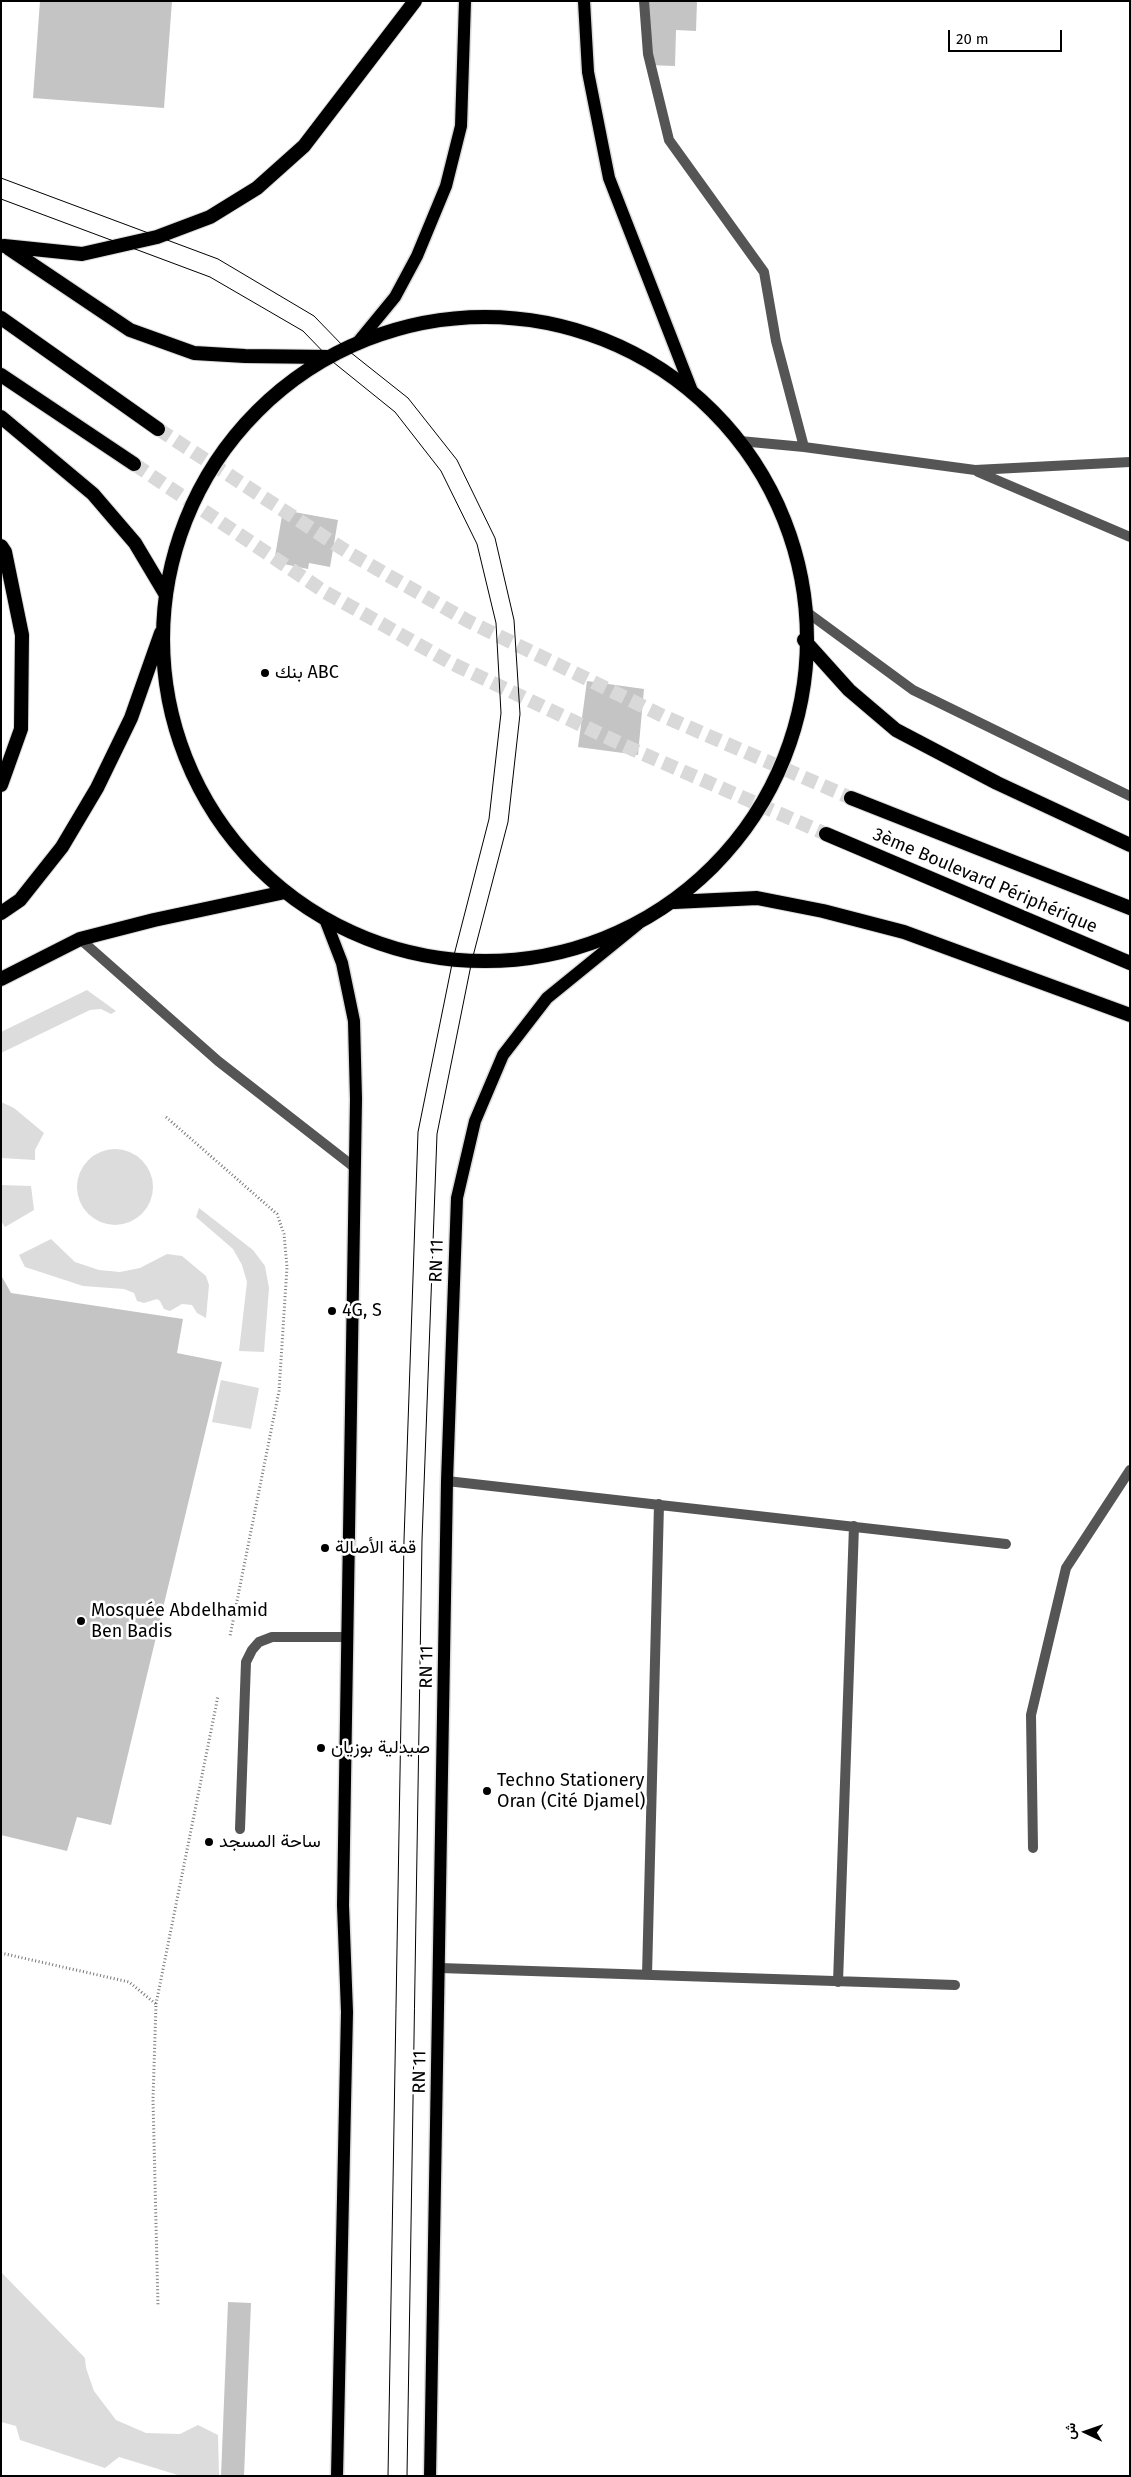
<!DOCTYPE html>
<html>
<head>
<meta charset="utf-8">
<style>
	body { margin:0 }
	#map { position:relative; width:1131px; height:2477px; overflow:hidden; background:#fff; font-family:"Fira Sans",Vazirmatn,sans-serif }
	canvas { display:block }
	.frame { position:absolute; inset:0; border:2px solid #000; pointer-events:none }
	.north { position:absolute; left:1061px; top:2407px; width:50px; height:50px; -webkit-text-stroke:4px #fff; paint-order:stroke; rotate:273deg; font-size:14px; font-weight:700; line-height:20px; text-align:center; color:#000 }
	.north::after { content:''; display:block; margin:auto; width:18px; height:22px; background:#000; clip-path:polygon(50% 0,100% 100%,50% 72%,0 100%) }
	.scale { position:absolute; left:948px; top:30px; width:114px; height:22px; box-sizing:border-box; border:2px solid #000; border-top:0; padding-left:6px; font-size:15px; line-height:18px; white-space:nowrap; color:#000; -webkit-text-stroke:4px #fff; paint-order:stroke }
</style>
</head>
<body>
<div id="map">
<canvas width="1131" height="2477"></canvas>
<div class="frame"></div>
<div class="north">ش</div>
<div class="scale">20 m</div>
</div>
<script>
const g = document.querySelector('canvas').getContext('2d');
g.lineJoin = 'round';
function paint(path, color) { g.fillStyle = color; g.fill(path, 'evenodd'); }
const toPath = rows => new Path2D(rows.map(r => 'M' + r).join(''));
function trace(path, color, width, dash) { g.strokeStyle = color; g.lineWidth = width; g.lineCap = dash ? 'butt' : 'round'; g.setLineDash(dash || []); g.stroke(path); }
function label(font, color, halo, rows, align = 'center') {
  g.font = font + ' "Fira Sans",Vazirmatn,sans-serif'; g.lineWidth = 5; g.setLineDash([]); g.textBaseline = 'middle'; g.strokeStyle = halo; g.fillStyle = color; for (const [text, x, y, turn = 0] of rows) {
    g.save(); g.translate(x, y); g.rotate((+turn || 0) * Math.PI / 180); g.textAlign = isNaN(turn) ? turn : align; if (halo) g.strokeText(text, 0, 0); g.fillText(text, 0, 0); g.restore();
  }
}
paint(toPath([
	[87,990,116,1011,111,1014,101,1009,90,1010,1,1053,1,1032],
	[1,1102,14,1108,44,1133,35,1150,35,1160,1,1158],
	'77 1187a38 38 0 1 1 76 0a38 38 0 1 1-76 0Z',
	[1,1185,31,1186,34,1210,5,1227,1,1221],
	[199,1208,253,1250,265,1266,269,1288,264,1352,239,1351,247,1282,242,1265,233,1249,196,1217],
	[51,1239,75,1262,99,1270,120,1272,140,1268,167,1254,182,1256,206,1276,209,1285,206,1318,197,1313,192,1305,182,1304,170,1311,164,1309,160,1301,157,1299,144,1303,137,1301,134,1293,124,1289,83,1286,25,1267,19,1255],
	[221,1380,259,1388,251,1429,212,1422],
	[1,2272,85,2358,86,2368,94,2391,116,2420,146,2433,180,2434,198,2425,218,2435,219,2476,181,2476,119,2457,105,2468,20,2440,16,2426,1,2422]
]), '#dcdcdc');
paint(toPath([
	[40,1,172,1,164,108,33,98],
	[649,1,697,1,696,31,676,30,675,66,647,65],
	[283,510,338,520,330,567,309,563,308,569,274,562],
	[587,681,644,689,638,755,578,747],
	[1,1275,11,1293,183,1319,177,1353,222,1362,111,1825,77,1817,67,1851,1,1835],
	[228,2302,251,2303,244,2476,221,2476]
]), '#c4c4c4');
trace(toPath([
	[158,429,349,553,468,621,663,716,851,798],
	[134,464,325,592,451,663,632,749,826,834]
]), '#d9d9d9', 14, [14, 7]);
const primary = toPath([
	[584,1,588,72,609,178,692,391],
	[358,342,395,297,417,256,446,186,461,126,465,1],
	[325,919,342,963,354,1021,356,1099,343,1905,347,2012,337,2476],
	[430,2476,447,1481,457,1198,475,1121,503,1055,547,998,638,924]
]);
const trunk = toPath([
	[4,246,82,254,157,237,210,217,257,188,304,146,415,1],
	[8,248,130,330,194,353,245,356,328,357],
	'163 639a322 322 0 1 1 644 0a322 322 0 1 1-644 0Z',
	[1,318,158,429],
	[1,375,134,464],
	[1,417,93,494,135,543,166,595],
	[1,546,5,552,22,635,21,729,1,785],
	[804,640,849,690,896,730,997,783,1130,845],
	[851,798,1130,908],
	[826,834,1130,963],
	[674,902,757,898,823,911,904,932,1130,1015],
	[1,913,20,900,62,847,97,788,131,718,161,633],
	[1,979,80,939,154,920,285,892]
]);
trace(primary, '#dbdbdb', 15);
trace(trunk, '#dbdbdb', 16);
trace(toPath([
	[166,1117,277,1214,284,1234,287,1267,279,1391,230,1636],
	[1,1953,129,1982,156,2004,153,2099,158,2306],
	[156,2004,218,1696]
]), '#777', 3, [1, 2.5]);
trace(toPath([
	[80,939,218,1061,354,1167],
	[240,1829,246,1662,252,1650,259,1642,272,1637,347,1637],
	[1033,1848,1031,1715,1066,1568,1130,1470]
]), '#555', 10);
trace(toPath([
	[644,1,648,54,669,140,764,272,776,341,804,447],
	[740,441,804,447,975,470,1130,462],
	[978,472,1130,537],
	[804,610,913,690,1130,796],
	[447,1481,1006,1544],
	[440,1968,955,1985],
	[647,1975,659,1504],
	[838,1982,854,1526]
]), '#555', 10);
trace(primary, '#000', 12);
trace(trunk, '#000', 14);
trace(toPath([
	[1,178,218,259,314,316,345,348,408,398,457,460,495,538,514,620,520,714,508,822,472,960,437,1134,422,1540,407,2476],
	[1,199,210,277,303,331,333,362,395,412,441,471,477,544,496,623,501,713,489,819,453,959,418,1132,404,1540,388,2476]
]), '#000', 1);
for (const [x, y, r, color] of [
	[265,673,5,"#000"],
	[332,1311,5,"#000"],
	[325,1548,5,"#000"],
	[81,1621,5,"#000"],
	[321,1748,5,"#000"],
	[487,1791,5,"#000"],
	[209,1842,5,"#000"]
]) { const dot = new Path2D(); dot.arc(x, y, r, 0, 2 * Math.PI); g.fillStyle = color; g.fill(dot); trace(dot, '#fff', 2); }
label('18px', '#000', '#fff', [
	["بنك ABC",275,673],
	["4G, S",342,1311],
	["قمة الأصالة",335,1548],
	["Mosquée Abdelhamid",91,1611],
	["Ben Badis",91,1632],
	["صيدلية بوزيان",331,1748],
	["Techno Stationery",497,1781],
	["Oran (Cité Djamel)",497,1802],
	["ساحة المسجد",219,1842]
], 'left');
label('18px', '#000', '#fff', [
	["3ème Boulevard Périphérique",985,881,23],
	["RN 11",437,1261,-88],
	["RN 11",427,1667,-89],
	["RN 11",420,2072,-89]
]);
</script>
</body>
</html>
